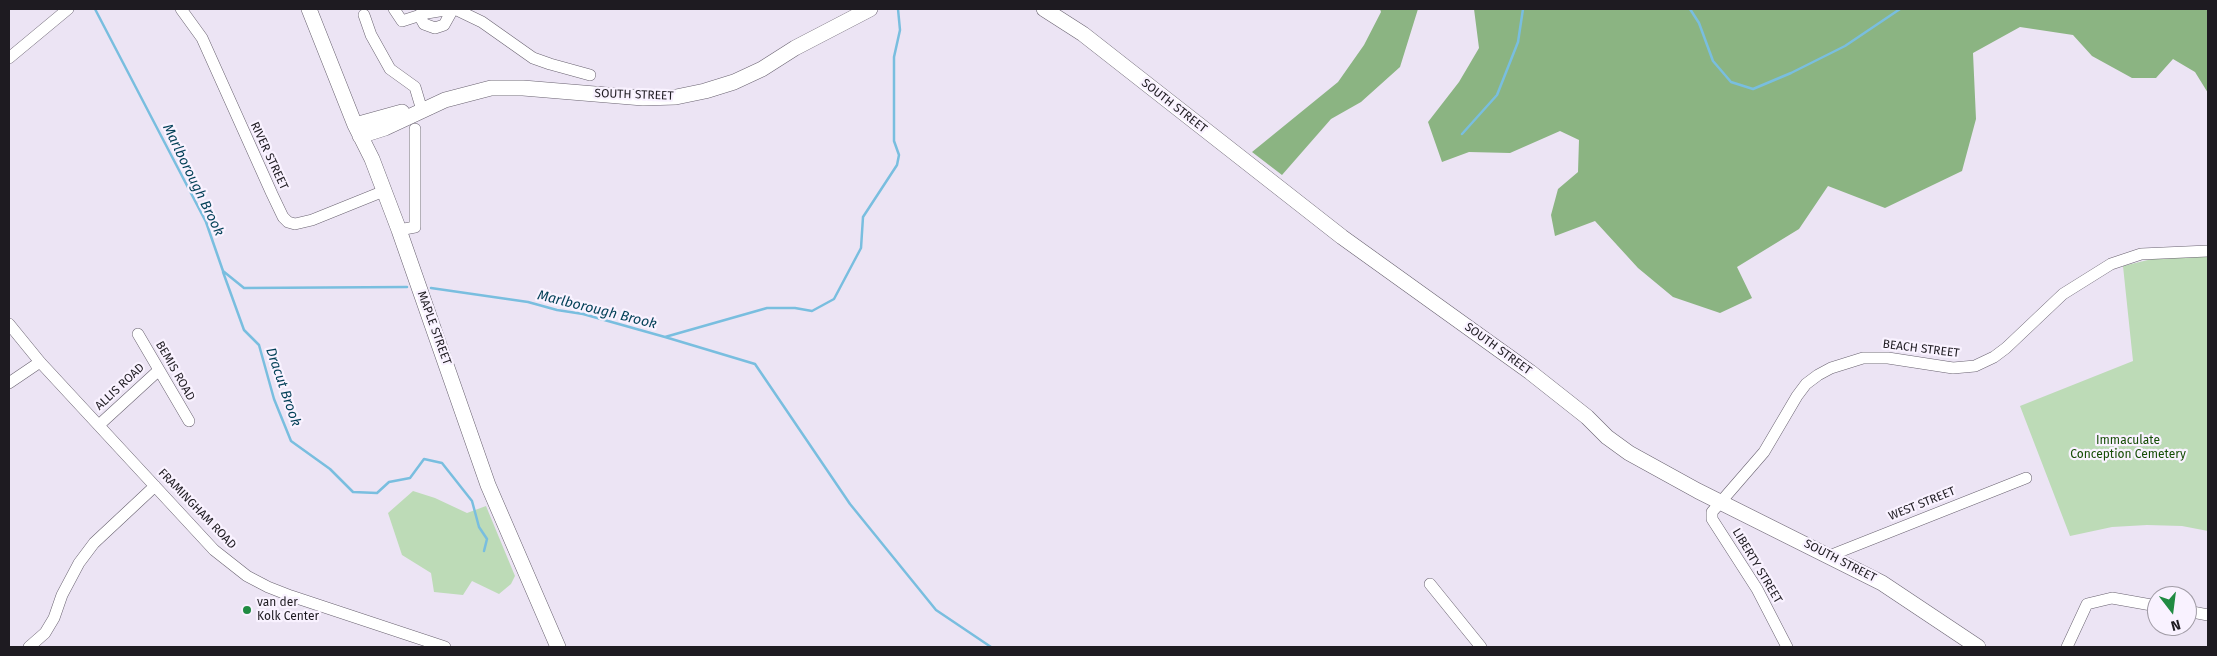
<!DOCTYPE html>
<html>
<head>
<meta charset="utf-8">
<style>
	body { margin:0 }
	#map { position:relative; width:2217px; height:656px; overflow:hidden; background:#ece4f4; font-family:"Fira Sans",sans-serif }
	canvas { display:block }
	.frame { position:absolute; inset:0; border:10px solid #1e1b21; pointer-events:none }
	.north { position:absolute; left:2147px; top:586px; width:50px; height:50px; box-sizing:border-box; background:#f9f2ff; border:1px solid #a19ca6; border-radius:50%; rotate:165deg; font-size:14px; font-weight:700; line-height:20px; text-align:center; color:#1e1b21 }
	.north::after { content:''; display:block; margin:auto; width:18px; height:22px; background:#208b42; clip-path:polygon(50% 0,100% 100%,50% 72%,0 100%) }
</style>
</head>
<body>
<div id="map">
<canvas width="2217" height="656"></canvas>
<div class="frame"></div>
<div class="north">N</div>
</div>
<script>
const g = document.querySelector('canvas').getContext('2d');
g.lineJoin = 'round';
function paint(path, color) { g.fillStyle = color; g.fill(path, 'evenodd'); }
const toPath = rows => new Path2D(rows.map(r => 'M' + r).join(''));
function trace(path, color, width, dash) { g.strokeStyle = color; g.lineWidth = width; g.lineCap = dash ? 'butt' : 'round'; g.setLineDash(dash || []); g.stroke(path); }
function label(font, color, halo, rows, align = 'center') {
  g.font = font + ' "Fira Sans",sans-serif'; g.lineWidth = 4.5; g.setLineDash([]); g.textBaseline = 'middle'; g.strokeStyle = halo; g.fillStyle = color; for (const [text, x, y, turn = 0] of rows) {
    g.save(); g.translate(x, y); g.rotate((+turn || 0) * Math.PI / 180); g.textAlign = isNaN(turn) ? turn : align; if (halo) g.strokeText(text, 0, 0); g.fillText(text, 0, 0); g.restore();
  }
}
paint(toPath([
	[2208,256,2208,531,2182,526,2147,525,2112,527,2070,536,2020,406,2133,361,2123,266,2152,259],
	[413,491,435,498,467,513,486,506,515,576,511,584,499,594,472,581,463,595,434,592,431,573,402,555,388,513]
]), '#bddbb7');
paint(toPath([
	[1380,9,1418,9,1400,67,1361,102,1331,119,1282,175,1252,152,1338,82,1364,45,1381,12],
	[1474,9,2208,9,2208,93,2195,72,2173,59,2156,78,2132,78,2092,56,2073,35,2020,27,1973,53,1976,119,1962,171,1885,208,1828,186,1799,229,1737,267,1752,298,1720,313,1673,297,1638,268,1595,221,1555,236,1551,215,1558,189,1578,172,1579,140,1560,131,1510,153,1469,152,1442,162,1428,122,1459,82,1479,48]
]), '#8bb482');
trace(toPath([
	[95,9,206,222,223,271,244,288,407,287],
	[1690,9,1699,23,1713,61,1731,82,1753,89,1791,73,1845,46,1900,9],
	[1462,134,1497,95,1518,42,1523,9],
	[223,272,244,330,259,345,274,399,291,441,330,469,353,492,377,493,389,482,410,478,424,459,442,463,472,501,479,527,487,539,484,551],
	[431,288,528,302,557,310,583,314,665,337,767,308,795,308,812,311,834,299,861,248,863,217,897,165,899,155,894,141,894,57,900,30,898,9],
	[665,337,755,364,850,504,936,610,991,647]
]), '#79bedf', 2.5);
const minor = toPath([
	[181,9,202,38,272,194,283,217,288,222,295,224,312,220,384,191],
	[394,9,402,21,427,13,451,9],
	[455,9,482,22,533,58,550,64,590,75],
	[364,15,371,35,390,69,415,87,421,107],
	[419,15,424,24,435,28,444,25,453,9],
	[9,58,68,9],
	[399,230,415,227,415,129],
	[9,324,40,362,214,550,247,576,268,587,291,596,445,647],
	[138,334,189,421],
	[9,383,40,362],
	[99,425,159,370],
	[1829,556,2026,478],
	[1430,584,1481,647],
	[2187,611,2208,615],
	[29,647,45,633,54,618,62,595,79,563,94,543,155,486],
	[1787,647,1757,589,1712,519,1712,512,1764,452,1797,396,1806,384,1818,375,1831,368,1863,358,1888,358,1953,368,1975,366,1994,357,2006,348,2063,294,2111,264,2141,254,2208,251],
	[2067,647,2087,604,2112,598,2157,606]
]);
const major = toPath([
	[309,9,355,125,372,159,399,230,488,485,558,647],
	[1044,9,1083,34,1342,237,1530,372,1587,417,1607,437,1629,453,1698,491,1882,583,1978,647],
	[355,125,402,112],
	[360,136,385,128,445,100,491,88,523,88,643,98,676,97,705,91,734,82,762,69,795,48,870,9]
]);
trace(minor, '#696270', 12);
trace(major, '#696270', 16);
trace(minor, '#fff', 11);
trace(major, '#fff', 15);
for (const [x, y, r, color] of [
	[247,610,5,"#208b42"]
]) { const dot = new Path2D(); dot.arc(x, y, r, 0, 2 * Math.PI); g.fillStyle = color; g.fill(dot); trace(dot, '#f9f2ff', 2); }
label('12px', '#1e1b21', '#f9f2ff', [
	["SOUTH STREET",634,95,2],
	["SOUTH STREET",1174,106,38],
	["RIVER STREET",269,156,65],
	["MAPLE STREET",434,328,70],
	["SOUTH STREET",1498,349,36],
	["BEACH STREET",1921,349,7],
	["BEMIS ROAD",175,371,60],
	["ALLIS ROAD",120,387,-43],
	["WEST STREET",1922,504,-22],
	["FRAMINGHAM ROAD",197,509,46],
	["SOUTH STREET",1840,561,27],
	["LIBERTY STREET",1757,566,59]
]);
label('12px', '#164d06', '#f9f2ff', [
	["Immaculate",2128,441],
	["Conception Cemetery",2128,455]
]);
label('12px', '#1e1b21', '#f9f2ff', [
	["van der",257,603],
	["Kolk Center",257,617]
], 'left');
label('italic 14px', '#003f56', '#f9f2ff', [
	["Marlborough Brook",193,180,64],
	["Marlborough Brook",597,310,14],
	["Dracut Brook",283,387,71]
]);
</script>
</body>
</html>
